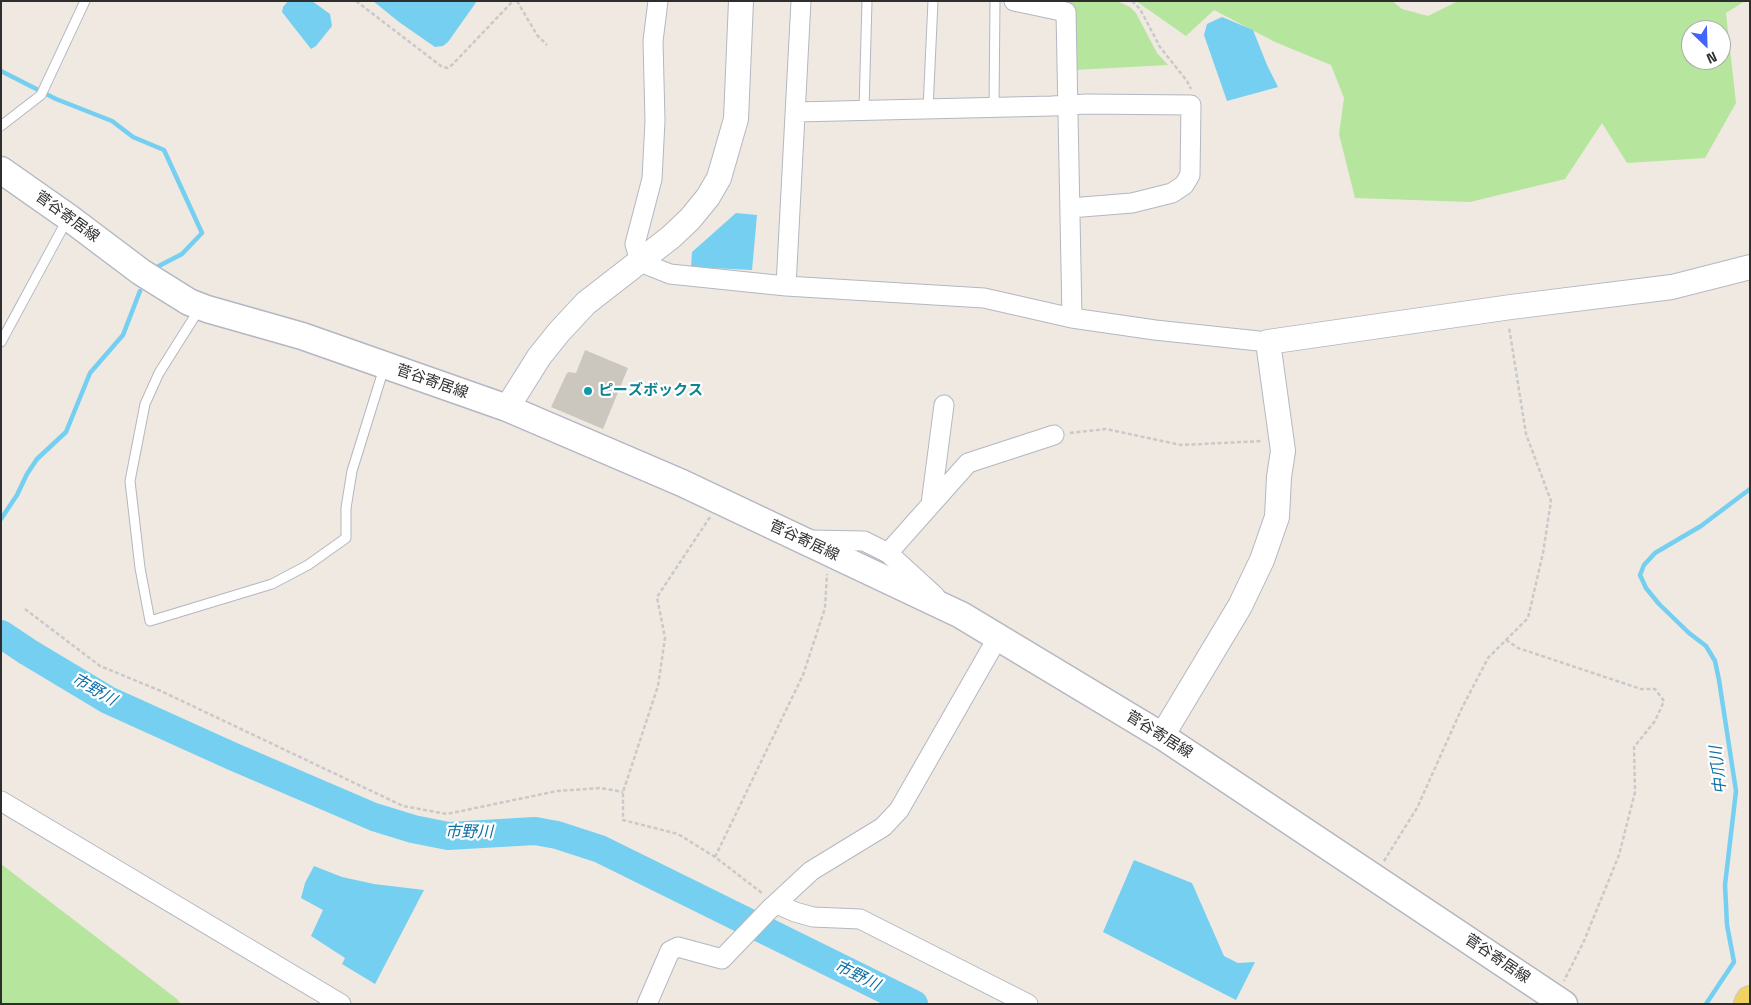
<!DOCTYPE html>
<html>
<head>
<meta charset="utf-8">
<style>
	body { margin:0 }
	#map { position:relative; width:1751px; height:1005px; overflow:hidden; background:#efe9e1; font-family:"Space Grotesk",sans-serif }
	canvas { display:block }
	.frame { position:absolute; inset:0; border:2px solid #2e2e2e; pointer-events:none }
	.north { position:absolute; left:1681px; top:20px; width:50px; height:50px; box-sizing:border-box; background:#fff; border:1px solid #ababab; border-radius:50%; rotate:156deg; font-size:14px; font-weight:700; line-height:20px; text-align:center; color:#2e2e2e }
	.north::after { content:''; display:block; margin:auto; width:18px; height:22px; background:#4264fb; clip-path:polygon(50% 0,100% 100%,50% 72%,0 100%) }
</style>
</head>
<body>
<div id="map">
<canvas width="1751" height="1005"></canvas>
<div class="frame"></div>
<div class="north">N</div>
</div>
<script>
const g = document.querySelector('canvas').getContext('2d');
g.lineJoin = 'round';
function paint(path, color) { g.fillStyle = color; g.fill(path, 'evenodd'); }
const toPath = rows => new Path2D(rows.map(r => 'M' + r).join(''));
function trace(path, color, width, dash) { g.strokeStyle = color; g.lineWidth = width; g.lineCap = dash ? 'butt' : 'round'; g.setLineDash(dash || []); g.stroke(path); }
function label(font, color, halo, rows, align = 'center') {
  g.font = font + ' "Space Grotesk","Noto Sans JP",sans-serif'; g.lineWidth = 4.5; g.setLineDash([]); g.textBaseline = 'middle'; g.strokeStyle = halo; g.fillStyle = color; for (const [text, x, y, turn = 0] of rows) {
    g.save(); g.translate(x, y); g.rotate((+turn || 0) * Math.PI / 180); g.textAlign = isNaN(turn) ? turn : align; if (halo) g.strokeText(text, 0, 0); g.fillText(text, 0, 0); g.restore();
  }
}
paint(toPath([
	[1058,1,1117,1,1130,7,1136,13,1157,53,1168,65,1074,70],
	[1136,1,1392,1,1402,9,1428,16,1458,1,1745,1,1726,13,1736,103,1705,158,1627,163,1602,123,1565,179,1470,202,1355,198,1339,134,1344,98,1331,65,1275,42,1214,10,1186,36],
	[1691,30,1721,30,1721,60,1691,60],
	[1,864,177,999,181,1004,1,1004]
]), '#b6e59e');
paint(toPath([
	[288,1,312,1,330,14,332,26,316,46,311,49,282,12,283,7],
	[373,1,477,1,448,42,443,46,435,47,399,22],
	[1222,17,1253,30,1267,65,1278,87,1227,101,1204,35,1207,24],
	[736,213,757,215,752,270,691,267,692,252],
	[1134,860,1192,883,1224,956,1238,963,1255,962,1236,1000,1103,932],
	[314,866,342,877,374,884,424,890,375,984,342,964,345,958,311,936,323,910,301,898,305,883]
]), '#75cff0');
trace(toPath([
	[1,71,56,99,112,121,133,137,164,150,202,233,182,254,155,268],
	[1,519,17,495,27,474,37,459,66,432,90,373,123,335,140,291],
	[1706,1004,1734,962,1727,925,1725,885,1736,791,1719,680,1715,661,1706,646,1689,633,1659,604,1646,588,1640,575,1644,565,1655,553,1701,526,1750,489]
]), '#75cff0', 4.5);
trace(toPath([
	[1,634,28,652,108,700,234,757,374,817,413,829,448,836,535,831,557,835,600,849,914,1004]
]), '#75cff0', 28);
paint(toPath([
	[585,350,628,368,603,429,551,407,566,375,568,372,576,373]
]), '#cbc7bf');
const service = toPath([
	[994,107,995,1],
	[864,109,867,1],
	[928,109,933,1],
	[1,126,41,95,85,1],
	[200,308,159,373,145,404,130,481,140,568,150,621,272,584,308,565,346,538,346,508,352,471,384,368],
	[1,342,67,220]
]);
const minor = toPath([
	[658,1,653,41,655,121,652,179,635,244,640,262,670,274,786,286,984,298,1072,318,1155,330,1268,342],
	[1014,1,1066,12,1072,318],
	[796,112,1052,106,1086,104,1191,105,1190,175,1184,185,1172,193,1132,203,1070,208],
	[786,286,801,1],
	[931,504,944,405],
	[810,540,864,541,888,553,935,596],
	[888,553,968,463,1054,435],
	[1,801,341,1004],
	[777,904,795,912,813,917,860,919,1028,1004],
	[647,1004,670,951,678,947,722,959,769,910,811,871,883,827,899,810,998,637]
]);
const tertiary = toPath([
	[507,408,539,357,559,332,586,303,671,237,690,219,708,197,719,178,736,119,741,1],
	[1162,736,1240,606,1262,560,1277,517,1279,477,1283,451,1268,342,1511,307,1672,287,1750,267]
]);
const secondary = toPath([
	[1,170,68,217,141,272,189,302,207,309,302,336,507,408,682,483,961,615,1162,736,1564,1004]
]);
const primary = toPath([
	[1748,1004,1750,1000]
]);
trace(service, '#b4b7c1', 11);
trace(minor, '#b4b7c1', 21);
trace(tertiary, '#b4b7c1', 26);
trace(secondary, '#b4b7c1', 29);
trace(primary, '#c9c9c9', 30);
trace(toPath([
	[356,1,441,66,447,68,452,65,513,1],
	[517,1,537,35,547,45],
	[1132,1,1140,9,1160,47,1187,81,1191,89],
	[1070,433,1106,429,1181,445,1263,441],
	[710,517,657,597,665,638,658,686,623,792,623,820,678,834,715,857,762,893],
	[25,609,100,666,161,691,403,806,447,814,557,791,601,788,623,792],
	[1506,640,1518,648,1641,689,1655,689,1664,701,1655,721,1634,747,1635,792,1619,855,1584,941,1564,981],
	[715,857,803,675,825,608,827,574],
	[1384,861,1417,808,1462,708,1488,658,1528,618,1543,553,1551,501,1526,434,1509,327]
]), '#c9c9c9', 2.5, [4, 2.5]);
trace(service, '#fff', 9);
trace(minor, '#fff', 19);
trace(tertiary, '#fff', 24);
trace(secondary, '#fff', 26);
trace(primary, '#f2d163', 28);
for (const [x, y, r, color] of [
	[588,391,5,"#0f9aa8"]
]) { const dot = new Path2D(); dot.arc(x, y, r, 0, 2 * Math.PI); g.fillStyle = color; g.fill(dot); trace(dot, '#fff', 2); }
label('15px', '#2e2e2e', '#fff', [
	["菅谷寄居線",67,217,36],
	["菅谷寄居線",432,382,19],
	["菅谷寄居線",804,541,25],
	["菅谷寄居線",1159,735,32],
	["菅谷寄居線",1497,959,34]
]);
label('bold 15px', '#0d838f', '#fff', [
	["ピーズボックス",598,391]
], 'left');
label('italic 16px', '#0d6fa3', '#fff', [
	["市野川",94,690,30],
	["中爪川",1719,770,-96],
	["市野川",469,833],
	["市野川",857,976,26]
]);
</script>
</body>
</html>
